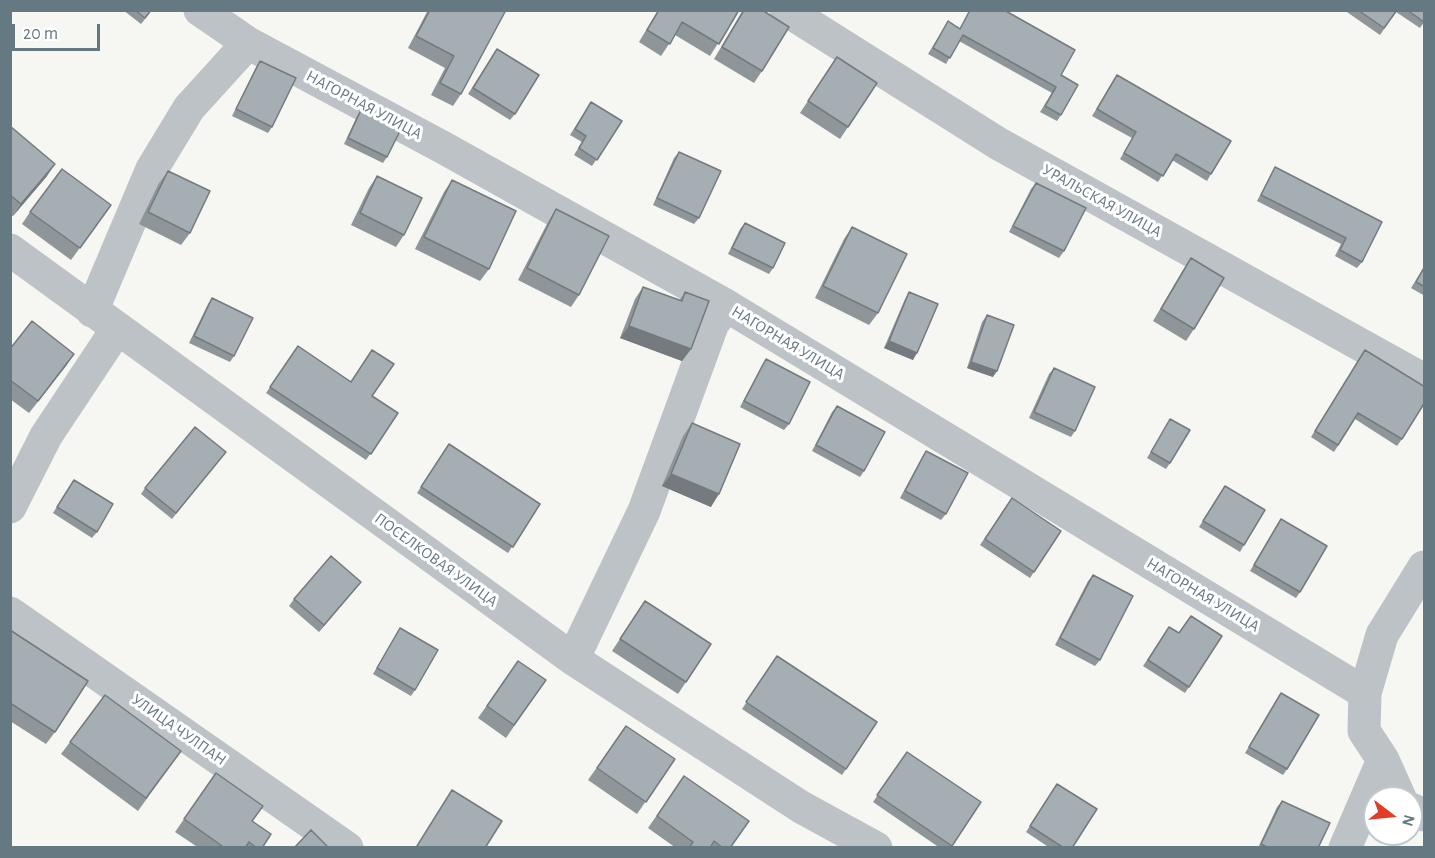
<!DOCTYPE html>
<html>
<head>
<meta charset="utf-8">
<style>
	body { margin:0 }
	#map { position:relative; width:1435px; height:858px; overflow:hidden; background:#f6f6f2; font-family:"Alegreya Sans",sans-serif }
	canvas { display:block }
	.frame { position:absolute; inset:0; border:12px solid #657983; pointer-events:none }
	.north { position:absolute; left:1363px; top:786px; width:60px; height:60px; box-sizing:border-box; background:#fff; border:2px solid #c1c9cd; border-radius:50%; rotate:106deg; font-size:16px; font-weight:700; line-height:24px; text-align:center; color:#657983 }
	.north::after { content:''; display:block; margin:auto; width:21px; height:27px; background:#e23d27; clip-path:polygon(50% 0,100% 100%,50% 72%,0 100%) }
	.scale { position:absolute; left:12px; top:24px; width:88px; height:27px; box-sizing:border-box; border:3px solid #657983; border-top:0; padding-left:8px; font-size:18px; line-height:21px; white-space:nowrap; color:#657983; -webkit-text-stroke:4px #fff; paint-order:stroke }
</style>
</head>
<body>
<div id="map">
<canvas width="1435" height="858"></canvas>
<div class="frame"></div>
<div class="north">N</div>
<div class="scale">20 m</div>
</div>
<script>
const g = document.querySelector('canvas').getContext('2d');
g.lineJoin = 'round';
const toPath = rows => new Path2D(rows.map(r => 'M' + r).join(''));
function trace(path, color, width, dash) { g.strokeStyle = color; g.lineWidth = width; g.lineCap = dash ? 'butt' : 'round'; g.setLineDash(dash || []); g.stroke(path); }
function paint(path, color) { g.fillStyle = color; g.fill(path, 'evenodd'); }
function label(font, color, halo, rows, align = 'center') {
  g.font = font + ' "Alegreya Sans",sans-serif'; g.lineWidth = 6; g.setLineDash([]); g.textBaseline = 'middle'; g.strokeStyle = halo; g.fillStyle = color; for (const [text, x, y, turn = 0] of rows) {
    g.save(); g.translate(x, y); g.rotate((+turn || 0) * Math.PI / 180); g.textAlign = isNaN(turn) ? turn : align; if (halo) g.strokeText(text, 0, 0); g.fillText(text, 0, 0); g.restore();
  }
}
trace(toPath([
	[200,10,248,43,444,148,727,306,1365,693],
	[786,10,999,144,1424,380],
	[10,250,573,659,801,807,876,848],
	[92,311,152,169,189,108,248,43],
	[10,507,46,436,117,329],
	[10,613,347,848],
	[573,659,644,511,713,323,727,306],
	[1383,760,1400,798],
	[1411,809,1424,815],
	[1345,848,1383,760,1364,731,1365,693,1382,635,1424,567]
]), '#bcc2c5', 33);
paint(toPath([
	[123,10,152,10,141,24],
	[428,10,506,10,461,94,453,106,431,95,445,68,408,48],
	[658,10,739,10,710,56,675,35,661,56,639,42],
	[743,10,762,10,762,71,754,83,714,59],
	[970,10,1004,10,1061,75,1061,115,1057,121,1040,112,1052,93,959,41,946,64,928,54,948,21,960,28],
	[1344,10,1425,10,1425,21,1420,28,1396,12,1380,35],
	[493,55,515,114,510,120,468,94],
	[260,61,272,127,268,133,232,116,256,67],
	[829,69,848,127,840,139,800,113],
	[1117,75,1211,174,1207,181,1172,160,1158,182,1120,159,1132,138,1092,116],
	[591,102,622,121,592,166,574,155,582,142,570,135],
	[361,110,387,157,383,163,344,144,357,116],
	[10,126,47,176,13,216,10,215],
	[679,152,699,218,694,224,653,205,674,158],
	[1275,167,1382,222,1362,262,1357,268,1335,256,1341,244,1257,201,1271,174],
	[168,171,190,233,181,245,139,224,159,183],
	[377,176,404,235,396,247,351,225,369,188],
	[452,180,489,269,480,281,415,249,444,192],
	[1036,183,1064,251,1059,258,1009,232,1031,189],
	[111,205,71,260,22,224,30,212],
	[556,209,579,295,571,307,518,280,548,222],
	[745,223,773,268,769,274,728,254,740,229],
	[852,227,878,313,869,325,815,298,844,239],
	[1191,258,1194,329,1186,341,1153,321,1183,270],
	[1425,265,1425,296,1411,288],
	[643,287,679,301,685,292,691,349,682,361,620,338,635,299],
	[909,292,913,360,884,348,905,299],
	[212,298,234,356,230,362,189,343,208,304],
	[987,315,993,377,967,368,982,322],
	[298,346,398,413,366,460,266,393],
	[10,349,74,354,29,413,10,399],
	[1365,350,1402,439,1397,446,1355,419,1334,452,1311,437],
	[766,359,789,424,784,430,740,407,762,365],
	[1054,368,1075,431,1071,437,1029,418,1049,374],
	[837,406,864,471,860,477,812,451,832,412],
	[1170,419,1170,463,1166,469,1147,458],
	[692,423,711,507,662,486,683,436],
	[449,444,540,504,508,553,417,493],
	[926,451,946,514,941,520,900,498,922,457],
	[221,458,172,519,141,494,145,488],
	[70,486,97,532,92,538,53,513],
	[1225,486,1244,545,1240,552,1199,527],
	[1012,498,1061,531,1030,578,980,545],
	[1281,519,1300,592,1296,598,1250,571],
	[1093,575,1100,660,1095,666,1055,645,1088,581],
	[356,588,319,632,289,606,294,599],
	[645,601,686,682,678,694,612,651],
	[1169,627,1179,633,1222,636,1185,693,1143,666],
	[400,628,415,690,411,696,373,674],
	[10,630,55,732,46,744,10,721],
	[777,656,877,722,842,775,742,709],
	[518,661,546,680,506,738,478,718],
	[1281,693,1287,769,1283,775,1245,753],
	[626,726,675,759,637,814,588,780],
	[70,742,181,751,138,811,61,754],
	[907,752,981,802,950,848,940,848,873,802],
	[216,773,252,821,262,848,199,848,175,832],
	[684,776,731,848,676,848,648,828],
	[1057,784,1072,848,1050,848,1026,832],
	[1282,801,1318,848,1258,848,1277,807]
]), '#8e969a');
paint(toPath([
	[55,164,47,176,13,216,21,204],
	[629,326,691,349,682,361,620,338],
	[889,341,917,353,913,360,884,348],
	[74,354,66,366,29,413,38,401],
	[971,362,997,371,993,377,967,368],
	[671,474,719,494,711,507,662,486],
	[361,582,356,588,319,632,324,625]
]), '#747a7d');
const building = toPath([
	[135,10,151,10,145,18,135,10],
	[430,10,506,10,461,94,440,83,454,56,416,36,430,10],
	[659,10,739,10,719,44,682,22,670,44,647,30,659,10],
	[744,10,762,10,789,27,762,71,722,47,744,10],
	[970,10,1004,10,1075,50,1061,75,1078,85,1061,115,1045,106,1056,87,963,35,950,58,933,48,948,21,960,29,970,10],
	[1358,10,1397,10,1384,28,1358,10],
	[1407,10,1425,10,1425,21,1424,22,1407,10],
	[497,49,539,75,515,114,473,88,497,49],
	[837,57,877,83,848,127,808,101,837,57],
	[260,61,296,78,272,127,236,109,260,61],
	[1117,75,1231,141,1211,174,1176,154,1163,176,1124,153,1136,132,1097,109,1117,75],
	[591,102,622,121,597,160,579,148,586,136,575,129,591,102],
	[361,110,401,129,387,157,348,138,361,110],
	[10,126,55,164,21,204,10,195,10,126],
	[679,152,721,171,699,218,657,198,679,152],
	[1275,167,1382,222,1362,262,1340,250,1346,238,1261,195,1275,167],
	[62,169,111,205,80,248,30,212,62,169],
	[168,171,210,191,190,233,148,212,168,171],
	[377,176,422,198,404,235,360,213,377,176],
	[452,180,516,211,489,269,424,237,452,180],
	[1036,183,1086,208,1064,251,1013,226,1036,183],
	[556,209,609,236,579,295,527,268,556,209],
	[745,223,785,243,773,268,732,248,745,223],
	[852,227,907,254,878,313,823,286,852,227],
	[1191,258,1224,278,1194,329,1161,309,1191,258],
	[1425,266,1425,287,1416,282,1425,266],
	[643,287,682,301,685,292,709,301,691,349,629,326,643,287],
	[909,292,938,304,917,353,889,341,909,292],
	[212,298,253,318,234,356,194,336,212,298],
	[987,315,1014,325,997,371,971,362,987,315],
	[32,321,74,354,38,401,10,380,10,349,32,321],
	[298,346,351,382,372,350,394,364,372,396,398,413,371,454,270,387,298,346],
	[1365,350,1425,387,1425,402,1402,439,1358,413,1338,445,1315,431,1365,350],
	[766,359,810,382,789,424,744,401,766,359],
	[1054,368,1095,387,1075,431,1034,412,1054,368],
	[837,406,885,432,864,471,816,445,837,406],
	[1170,419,1190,430,1170,463,1151,452,1170,419],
	[692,423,740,444,719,494,671,474,692,423],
	[195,427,226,452,176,513,145,488,195,427],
	[449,444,540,504,513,547,421,487,449,444],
	[926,451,968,473,946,514,905,491,926,451],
	[74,480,113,504,97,532,57,507,74,480],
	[1225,486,1265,510,1244,545,1203,521,1225,486],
	[1012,498,1061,531,1034,572,985,539,1012,498],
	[1281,519,1327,546,1300,592,1254,565,1281,519],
	[331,556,361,582,324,625,294,599,331,556],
	[1093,575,1133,596,1100,660,1060,638,1093,575],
	[645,601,711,644,686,682,620,639,645,601],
	[1191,616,1222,636,1189,687,1148,660,1169,627,1179,633,1191,616],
	[400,628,438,650,415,690,377,668,400,628],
	[10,630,88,681,55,732,10,703,10,630],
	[777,656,877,722,846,769,746,702,777,656],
	[518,661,546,680,514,725,487,706,518,661],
	[1281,693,1319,715,1287,769,1249,747,1281,693],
	[105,695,181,751,146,798,70,742,105,695],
	[626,726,675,759,646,802,597,768,626,726],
	[907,752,981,802,952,846,877,795,907,752],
	[216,773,263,806,252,821,271,834,262,848,257,848,249,842,245,848,225,848,184,819,216,773],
	[684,776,749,821,730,848,723,848,714,841,710,848,689,848,693,842,657,816,684,776],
	[1057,784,1097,809,1072,848,1064,848,1030,826,1057,784],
	[452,790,502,821,485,848,419,848,417,846,452,790],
	[1282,801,1330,823,1318,848,1269,848,1261,844,1282,801],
	[311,830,329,848,294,848,311,830]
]);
paint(building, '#a5afb3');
trace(building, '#747a7d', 1.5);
label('16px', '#657983', '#fff', [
	["НАГОРНАЯ УЛИЦА",364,105,28],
	["УРАЛЬСКАЯ УЛИЦА",1102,201,29],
	["НАГОРНАЯ УЛИЦА",788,343,31],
	["ПОСЕЛКОВАЯ УЛИЦА",436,560,36],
	["НАГОРНАЯ УЛИЦА",1203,595,31],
	["УЛИЦА ЧУЛПАН",179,730,35]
]);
</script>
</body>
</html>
